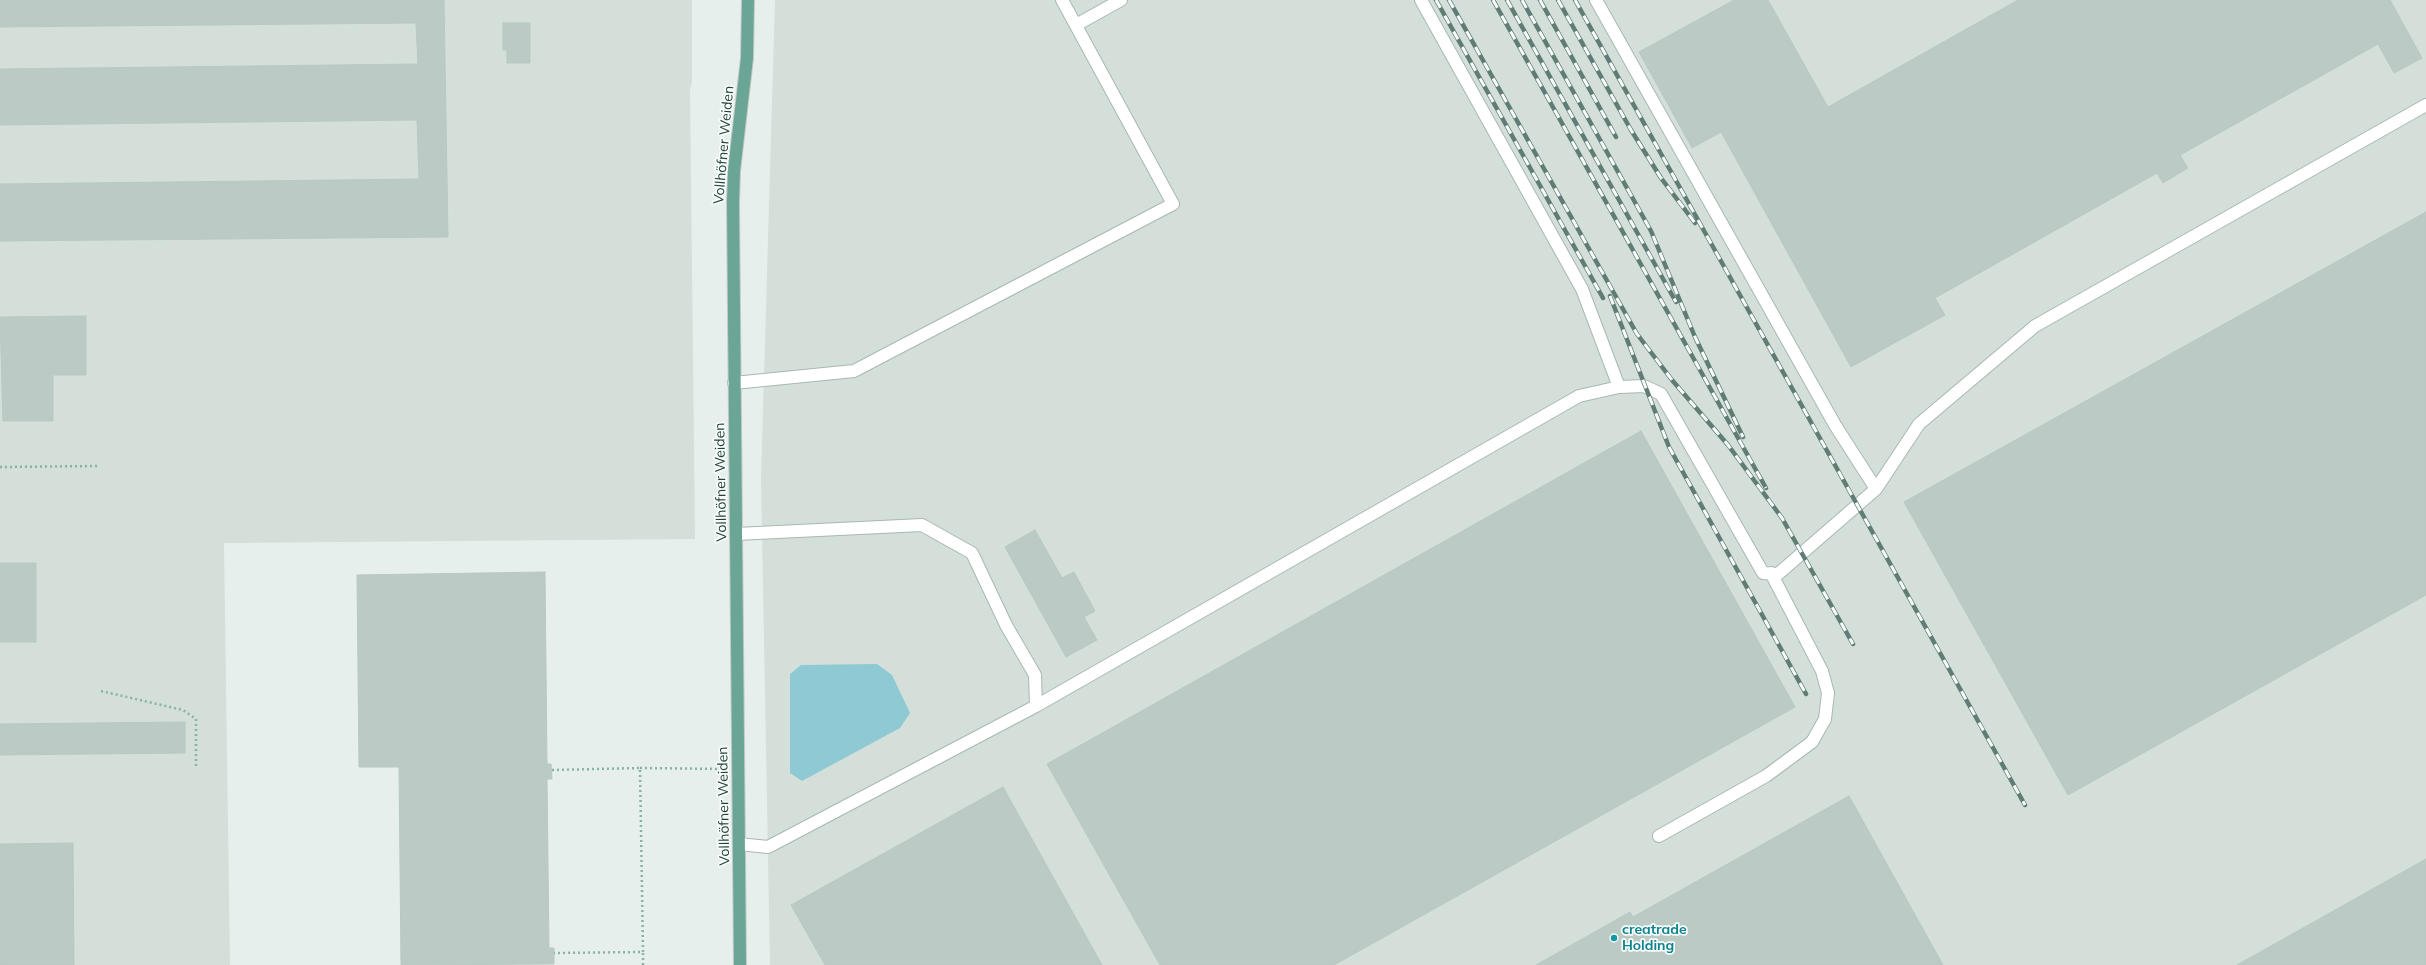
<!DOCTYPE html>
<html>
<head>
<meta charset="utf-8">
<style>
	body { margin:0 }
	canvas { display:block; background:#e6efeb }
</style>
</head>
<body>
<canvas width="2426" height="965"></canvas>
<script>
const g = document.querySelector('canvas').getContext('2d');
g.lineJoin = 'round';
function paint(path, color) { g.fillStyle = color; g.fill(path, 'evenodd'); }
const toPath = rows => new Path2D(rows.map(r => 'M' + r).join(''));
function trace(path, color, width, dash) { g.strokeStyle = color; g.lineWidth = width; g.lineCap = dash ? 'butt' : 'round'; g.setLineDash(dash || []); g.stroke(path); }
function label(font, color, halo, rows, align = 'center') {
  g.font = font + ' Mulish,sans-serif'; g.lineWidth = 3.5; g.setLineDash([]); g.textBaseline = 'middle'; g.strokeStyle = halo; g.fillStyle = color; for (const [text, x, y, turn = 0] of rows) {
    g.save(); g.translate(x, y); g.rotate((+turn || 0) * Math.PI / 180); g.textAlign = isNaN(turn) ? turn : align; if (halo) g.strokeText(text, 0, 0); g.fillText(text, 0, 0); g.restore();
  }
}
paint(toPath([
	[0,0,692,0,692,83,690,89,695,539,224,543,230,965,0,965],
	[775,0,2426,0,2426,965,770,965,761,479]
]), '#d4dfda');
paint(toPath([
	[877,664,892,675,910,713,900,728,802,781,790,773,790,674,801,665]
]), '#8ec9d4');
const building = toPath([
	[0,0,444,0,448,237,0,241,0,184,419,179,417,120,0,125,0,69,418,64,416,23,0,27,0,0],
	[1734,0,1768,0,1828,107,2018,0,2390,0,2422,58,2394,73,2378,44,2180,155,2188,168,2163,183,2157,173,1935,298,1945,315,1851,367,1721,132,1692,148,1639,52,1734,0],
	[503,23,530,23,530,63,507,63,507,50,503,50,503,23],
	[2426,212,2426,595,2068,795,1904,502,2426,212],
	[86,316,86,375,53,375,53,421,3,421,0,317,86,316],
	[1641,431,1795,707,1334,965,1160,965,1047,764,1641,431],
	[1035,530,1062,578,1074,572,1095,611,1084,617,1097,640,1066,657,1005,547,1035,530],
	[0,563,36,563,36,642,0,642,0,563],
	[545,572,547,764,551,764,552,779,547,779,549,948,554,948,554,964,401,965,399,767,359,767,357,575,545,572],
	[185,722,185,753,0,755,0,724,185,722],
	[1003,787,1102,965,825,965,791,905,1003,787],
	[1849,796,1943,965,1536,965,1630,912,1633,917,1849,796],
	[73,843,74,965,0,965,0,844,73,843],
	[2426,859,2426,965,2237,965,2426,859]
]);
paint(building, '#bbcac4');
trace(building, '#b8c9c2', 1);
const minor = toPath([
	[1421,0,1582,289,1619,387],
	[1596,0,1835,425,1876,489],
	[1076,25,1121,0],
	[734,383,854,371,1173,204,1062,0],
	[736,534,922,525,972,553,1006,625,1035,675,1036,706,768,847,739,844],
	[1036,706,1579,396,1619,387,1644,386,1661,394,1763,573,1778,574,1876,489,1919,424,2035,326,2426,105],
	[1659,836,1766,776,1812,742,1825,719,1828,693,1822,671,1771,573]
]);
const major = toPath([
	[740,965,733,203,734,171,747,58,748,0]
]);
trace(minor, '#a8b8b2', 14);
trace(major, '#c2cac8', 14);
trace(toPath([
	[0,467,99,466],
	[101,691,183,710,196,719,196,769],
	[640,768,724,769],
	[552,770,640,768,643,952,554,953],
	[643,965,643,952]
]), '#86b3a5', 2.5, [2, 3]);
trace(minor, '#fff', 12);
trace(major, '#6aa596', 12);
const rail = toPath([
	[1436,0,1603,298],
	[1449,0,1637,334,1672,380,1728,445,1782,518,1853,644],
	[1493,0,1766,488],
	[1507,0,1676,302],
	[1522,0,1651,231,1695,337,1743,437],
	[1540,0,1616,137],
	[1558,0,1631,130,1661,178,1695,223],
	[1575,0,2025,805],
	[1610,296,1669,447,1806,694]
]);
trace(rail, '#5f7d75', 4.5);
trace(rail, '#f7fbf9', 3, [9]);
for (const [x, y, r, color] of [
	[1614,938,4,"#0f9aa8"]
]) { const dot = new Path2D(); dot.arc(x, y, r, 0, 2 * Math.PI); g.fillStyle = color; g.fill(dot); trace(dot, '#f7fbf9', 1.5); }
label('14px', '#24423a', '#f7fbf9', [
	["Vollhöfner Weiden",724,145,-85],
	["Vollhöfner Weiden",721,482,-91],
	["Vollhöfner Weiden",724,806,-91]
]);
label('bold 14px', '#0d838f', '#f7fbf9', [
	["creatrade",1622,930],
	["Holding",1622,946]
], 'left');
</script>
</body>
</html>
